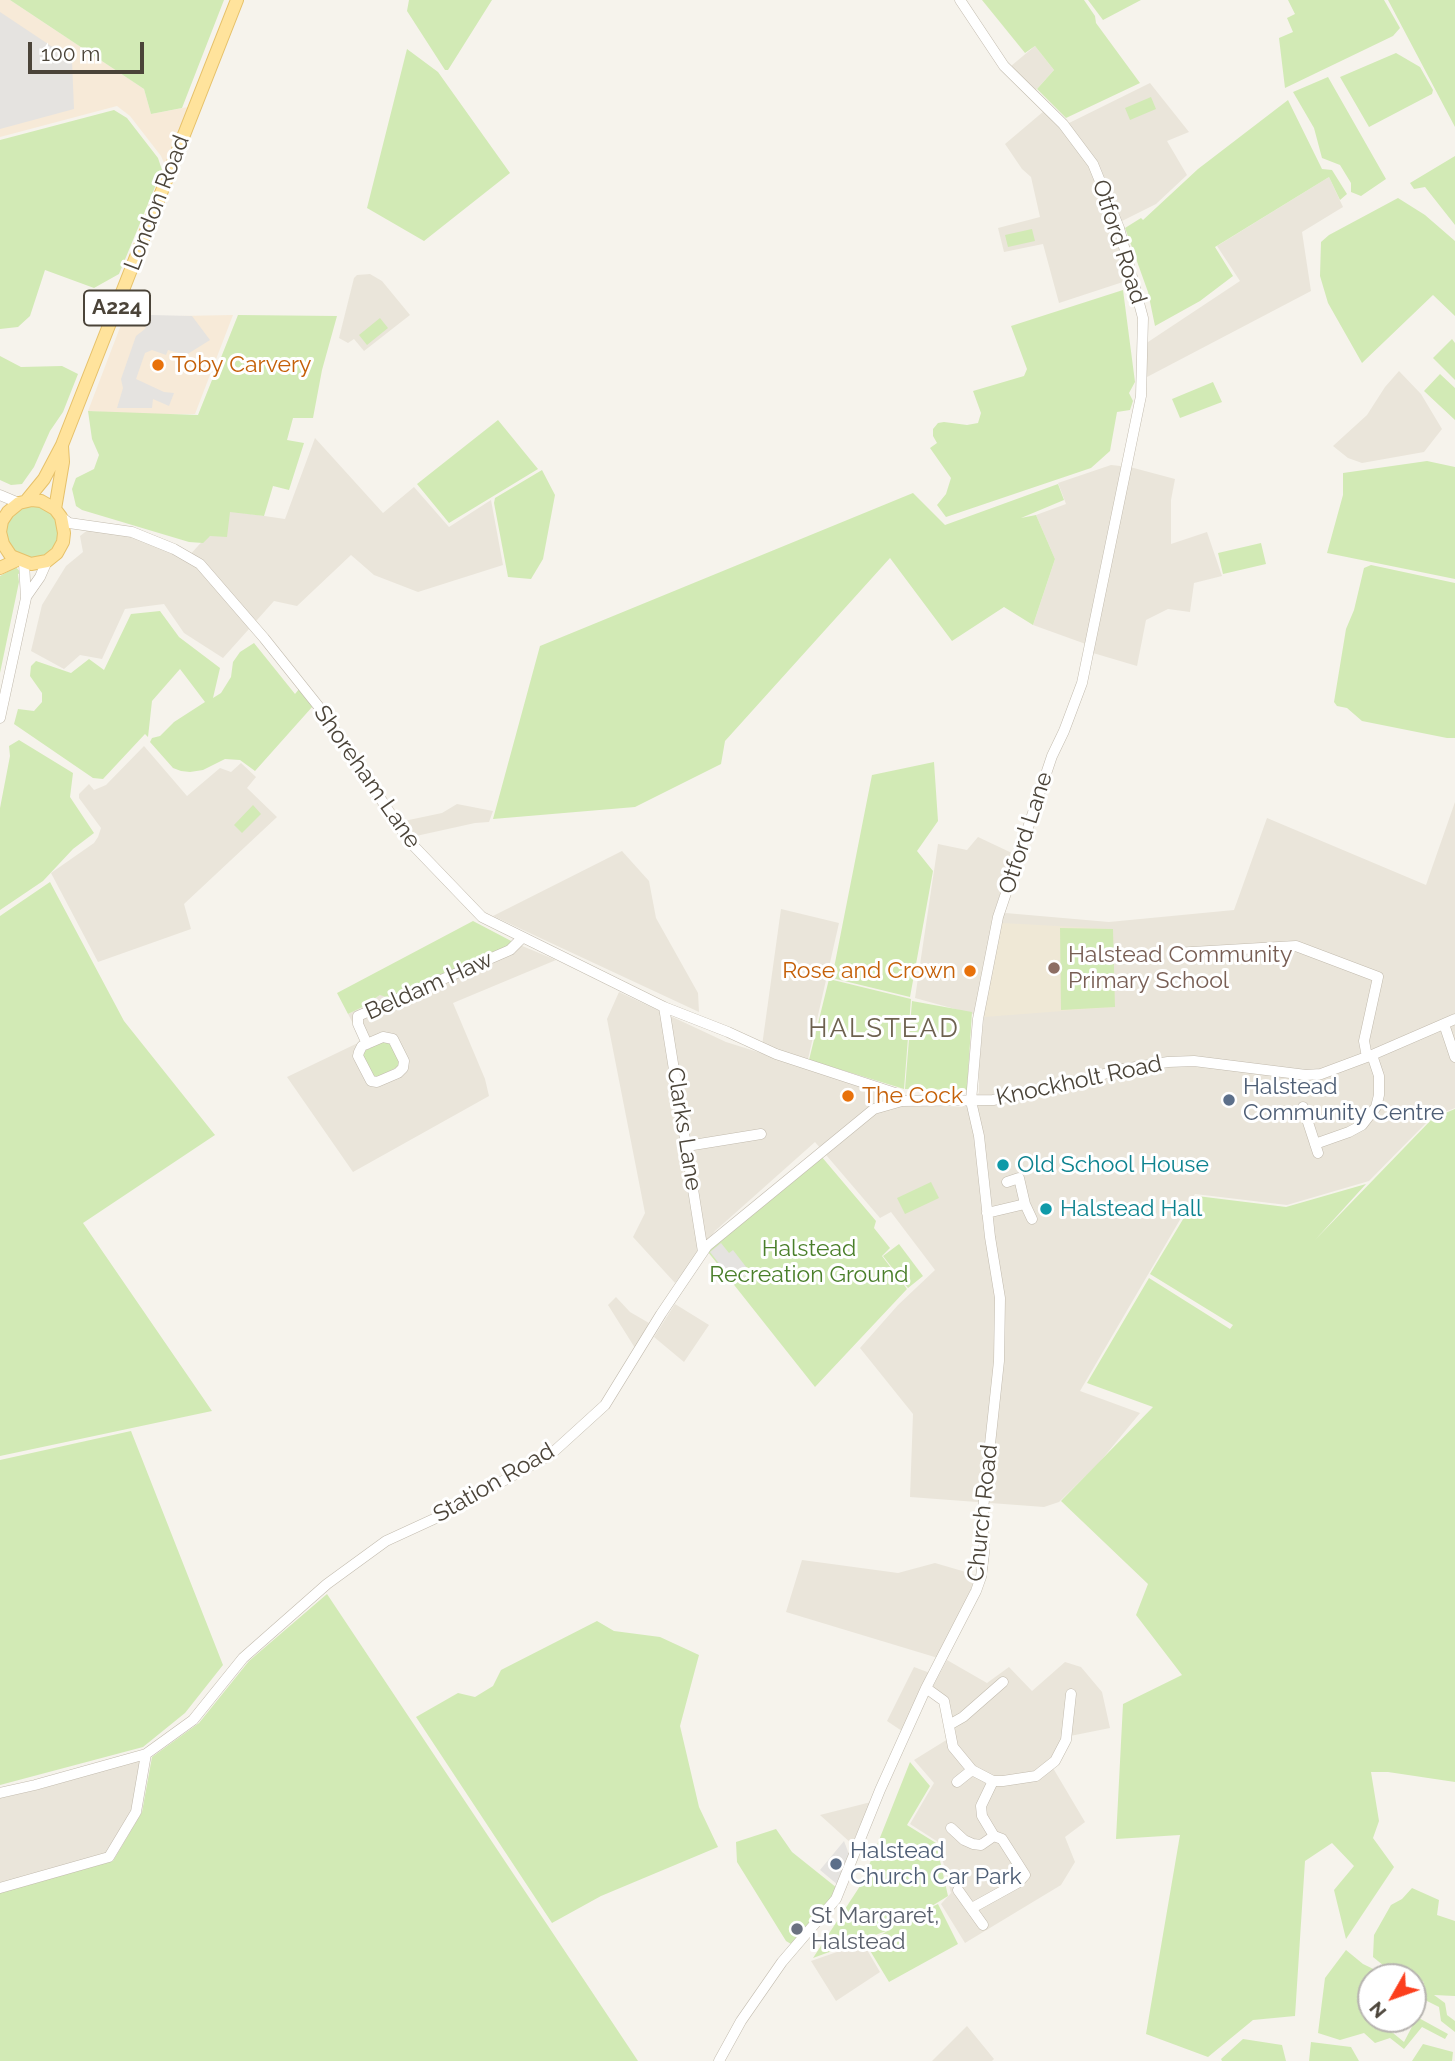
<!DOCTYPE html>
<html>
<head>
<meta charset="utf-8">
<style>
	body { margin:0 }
	#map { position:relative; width:1455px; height:2061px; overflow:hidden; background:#f6f3ec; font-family:Raleway,sans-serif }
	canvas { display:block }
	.north { position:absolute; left:1357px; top:1963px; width:70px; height:70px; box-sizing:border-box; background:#fff; border:2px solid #b7b4b0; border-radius:50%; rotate:230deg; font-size:19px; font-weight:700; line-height:28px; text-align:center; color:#4b4439 }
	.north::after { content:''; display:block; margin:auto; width:24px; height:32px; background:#fc3f1d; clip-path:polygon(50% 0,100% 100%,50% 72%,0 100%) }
	.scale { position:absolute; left:28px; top:42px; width:116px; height:32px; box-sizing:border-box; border:4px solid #4b4439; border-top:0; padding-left:9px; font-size:21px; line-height:24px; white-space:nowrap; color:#4b4439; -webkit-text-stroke:5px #fff; paint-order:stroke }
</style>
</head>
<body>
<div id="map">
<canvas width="1455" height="2061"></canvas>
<div class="north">N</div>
<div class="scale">100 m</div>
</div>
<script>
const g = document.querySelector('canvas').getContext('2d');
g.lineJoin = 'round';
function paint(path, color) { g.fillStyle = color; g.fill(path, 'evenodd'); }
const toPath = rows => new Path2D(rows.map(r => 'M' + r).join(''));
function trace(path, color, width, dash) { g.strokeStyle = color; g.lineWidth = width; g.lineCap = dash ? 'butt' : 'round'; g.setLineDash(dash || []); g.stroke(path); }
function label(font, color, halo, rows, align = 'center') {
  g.font = font + ' Raleway,sans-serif'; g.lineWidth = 6; g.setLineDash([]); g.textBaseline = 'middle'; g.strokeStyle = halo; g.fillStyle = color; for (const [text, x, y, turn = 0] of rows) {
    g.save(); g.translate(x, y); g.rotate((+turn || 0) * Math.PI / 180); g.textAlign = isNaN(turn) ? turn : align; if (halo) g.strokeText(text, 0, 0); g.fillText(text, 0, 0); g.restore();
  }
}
paint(toPath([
	[1035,46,1054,70,1036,90,1011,66],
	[1150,83,1189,132,1167,141,1187,175,1156,204,1112,226,1129,280,1059,303,1043,244,1004,252,998,228,1040,217,1031,177,1022,169,1005,144,1044,111,1061,127],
	[1329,177,1343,207,1302,232,1311,291,1147,377,1145,344,1240,281,1217,246],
	[370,274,382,281,410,315,364,351,354,339,348,343,339,338,354,278,357,275],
	[1399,371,1421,394,1442,429,1424,452,1362,463,1348,458,1333,446,1367,415,1385,387],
	[315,438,383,513,414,487,449,527,491,500,503,565,418,592,374,575,351,555,297,606,274,601,223,658,184,633,164,604,125,609,102,659,80,655,64,669,31,651,42,605,66,566,83,552,80,536,89,529,132,534,187,558,230,511,285,519],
	[1111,465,1130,467,1175,479,1171,500,1171,544,1207,532,1222,576,1194,583,1190,612,1168,609,1146,620,1137,666,1093,653,1094,647,1033,625,1055,559,1036,515,1066,504,1058,483],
	[144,746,187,796,220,768,231,772,241,763,256,777,247,788,277,817,184,904,191,929,98,962,51,873,94,843,98,837,101,828,79,798,79,794,89,784,94,790,106,785],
	[1455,802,1455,1108,1432,1117,1369,1181,1287,1205,1195,1194,1080,1391,1140,1413,1099,1463,1059,1502,1044,1507,910,1497,913,1414,860,1348,898,1305,935,1270,891,1212,880,1218,815,1142,715,1231,675,1283,633,1237,645,1213,607,1019,619,992,726,1042,761,1053,781,909,839,923,806,1068,919,1104,962,1107,979,1093,979,1065,984,1017,915,998,938,844,967,850,978,837,1014,854,994,912,1109,922,1234,910,1267,818,1426,885],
	[457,804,493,811,489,822,475,823,416,836,404,821,442,813],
	[622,851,649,881,656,918,698,993,699,1012,493,916],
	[515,943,556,960,453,1003,485,1079,489,1096,353,1172,287,1077,362,1041,348,1014,373,1002,374,999,380,995],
	[616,1297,630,1312,649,1323,635,1348,608,1305],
	[675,1304,709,1325,684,1362,654,1337],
	[802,1560,898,1573,935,1563,976,1575,972,1587,938,1658,786,1612],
	[947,1660,987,1683,1009,1667,1032,1691,1065,1662,1081,1667,1102,1692,1110,1728,1070,1736,1053,1768,1085,1822,1065,1837,1075,1862,1061,1885,965,1943,941,1904,951,1893,938,1842,910,1824,934,1783,914,1760,956,1734,949,1702,932,1688],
	[914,1667,930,1673,902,1731,887,1721],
	[142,1760,132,1810,107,1854,0,1883,0,1798,36,1790],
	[871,1802,852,1844,820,1815],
	[863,1943,880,1972,836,2001,811,1961],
	[967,2026,994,2059,992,2061,932,2061]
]), '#eae5da');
paint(toPath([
	[0,0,10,0,144,89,151,114,188,107,165,165,161,156,130,116,117,106,0,137],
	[233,315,195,414,136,414,88,411,124,317]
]), '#f7ead8');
paint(toPath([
	[1002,923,1113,929,1115,1007,984,1017]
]), '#efe8d6');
paint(toPath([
	[10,0,224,0,182,108,151,114,144,89],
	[409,0,492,0,448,70,445,70,407,11],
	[982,0,1084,0,1095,16,1096,23,1140,83,1066,118,1037,89,1054,70,1035,46,1025,53],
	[1088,0,1141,0,1103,20],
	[1288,0,1384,0,1400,28,1393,36,1285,88,1279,38,1293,32,1287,18,1295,14],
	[1388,0,1455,0,1455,127],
	[407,49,438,72,510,173,424,241,367,208],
	[1396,53,1420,67,1433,90,1432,94,1369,127,1340,77],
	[1328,77,1386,179,1361,196,1351,192,1351,183,1340,165,1322,158,1314,128,1293,92],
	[1151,97,1156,109,1130,120,1125,108],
	[1288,100,1322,169,1332,170,1347,194,1340,200,1329,177,1215,247,1233,276,1200,301,1155,326,1148,292,1125,228,1141,218,1143,220,1198,169],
	[114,110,127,118,158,158,162,170,119,274,94,288,45,270,30,316,18,327,0,329,0,140],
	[1455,156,1455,225,1425,187,1414,189,1410,183],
	[1398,198,1425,215,1455,241,1455,316,1433,295,1362,363,1328,303,1320,276,1321,242,1329,235],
	[1032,229,1035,241,1008,247,1005,235],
	[1123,290,1135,382,1129,393,1133,401,1130,410,1117,412,1110,451,1091,468,946,517,937,505,946,494,951,478,930,448,937,443,933,436,933,429,938,423,944,422,967,425,978,423,981,413,973,391,1024,376,1027,369,1011,326],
	[238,315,337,316,322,370,313,418,293,418,287,440,304,443,289,490,273,486,264,516,230,512,227,537,210,536,203,543,189,542,82,510,76,506,72,489,76,478,94,469,99,455,92,439,88,411,198,415],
	[380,318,388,328,367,345,359,335],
	[1452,339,1455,343,1455,380,1433,358],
	[0,356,21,367,62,366,78,374,63,412,50,431,34,467,22,484,11,485,0,480],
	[1440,374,1455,388,1455,420,1424,391],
	[1213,382,1222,402,1180,418,1172,399],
	[498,420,538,469,449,523,417,484],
	[1427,461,1455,467,1455,579,1327,553,1343,495,1343,473],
	[542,470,555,495,543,559,531,579,508,577,494,503,495,498],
	[1058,484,1064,500,1021,518,1036,515,1055,559,1033,625,1004,607,952,641,890,558,725,741,721,764,635,807,493,819,540,646,913,493,945,525],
	'6 532a26 26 0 1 1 52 0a26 26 0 1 1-52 0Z',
	[1261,543,1266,564,1223,574,1218,553],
	[1371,565,1455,583,1455,738,1447,738,1362,721,1347,708,1337,706,1334,702,1346,629,1354,610,1364,568],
	[16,567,21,573,18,574,19,582,0,673,0,576],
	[160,611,179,637,220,668,213,698,221,693,231,677,233,662,240,652,254,643,295,694,299,689,313,706,255,771,240,760,225,759,203,770,190,772,181,771,173,768,150,742,152,738,160,736,174,722,205,702,180,669,152,701,148,737,145,734,103,779,93,778,14,724,18,709,34,711,42,702,42,693,30,676,31,666,36,661,71,673,89,659,104,670,131,614],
	[19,740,73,773,70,797,94,833,73,849,43,881,0,910,0,808,10,756,9,746],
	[934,762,938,821,917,851,933,871,910,997,832,978,872,775],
	[253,805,261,814,242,833,234,825],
	[50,882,124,1021,215,1135,83,1223,212,1411,0,1456,0,916],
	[473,921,515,943,392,999,380,995,374,999,373,1002,348,1014,337,993],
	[1060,928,1113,929,1115,1007,1061,1010],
	[829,979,911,999,904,1089,809,1060],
	[912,1001,972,1012,967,1090,905,1089],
	[385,1041,391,1043,399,1059,399,1066,376,1078,369,1075,362,1052],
	[1455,1109,1455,1782,1388,1772,1371,1772,1379,1821,1373,1838,1394,1867,1346,1939,1334,1890,1354,1866,1332,1843,1305,1861,1295,2016,1253,2020,1208,2057,1146,2034,1180,1835,1116,1839,1123,1704,1182,1675,1136,1615,1148,1584,1061,1501,1153,1407,1087,1383,1149,1278,1230,1329,1233,1325,1150,1274,1197,1196,1286,1207,1366,1184,1315,1240,1433,1118],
	[821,1156,876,1221,874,1228,890,1248,882,1256,907,1289,815,1387,708,1252],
	[931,1182,939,1198,905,1214,897,1198],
	[899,1244,923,1276,908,1288,883,1256],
	[131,1431,223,1665,185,1713,143,1747,0,1785,0,1460],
	[327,1594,638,2061,0,2061,0,1893,113,1861,142,1812,152,1757,199,1723,249,1661],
	[597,1621,614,1631,660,1637,699,1655,680,1726,699,1807,718,1847,601,1896,552,1923,416,1717,458,1693,475,1697,493,1686,501,1670],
	[910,1762,930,1786,907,1825,936,1843,948,1896,927,1909,938,1904,958,1944,889,1982,866,1944,889,1930,813,1958,862,1883],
	[776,1829,792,1852,837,1888,833,1898,791,1944,786,1941,737,1862,736,1842],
	[1412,1888,1439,1900,1437,1915,1455,1921,1455,1996,1434,1995,1445,2003,1447,2015,1455,2021,1455,2032,1441,2021,1439,2007,1427,2001,1413,2005,1413,1988,1418,1990,1424,1982,1389,1970,1373,1957,1374,1935,1391,1905,1402,1899],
	[1346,1950,1363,1964,1390,1977,1371,1977,1371,2019,1386,2019,1382,2024,1404,2042,1417,2017,1448,2034,1445,2039,1422,2027,1404,2049,1390,2038,1375,2043,1364,2033,1340,2040,1318,2033,1325,1978],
	[1243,2039,1282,2045,1286,2061,1222,2061,1221,2059],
	[1311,2042,1351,2047,1359,2061,1309,2061],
	[1423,2044,1453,2052,1452,2061,1412,2061]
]), '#d2eab5');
paint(toPath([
	[0,12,72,60,74,109,0,129],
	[151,315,192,316,210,340,186,355,168,350,166,355,152,350,145,353,136,379,164,392,174,393,169,406,153,399,152,408,117,408,123,388,121,379,136,336,145,329],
	[721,1243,729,1253,733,1250,750,1272,735,1284,710,1252],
	[844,1841,850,1857,838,1885,820,1870]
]), '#e5e3e0');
const minor = toPath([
	[0,495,19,503],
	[61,517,69,523,132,532,174,549,200,564,264,638,323,712,408,840,482,917,664,1007,728,1032,776,1054,895,1093,902,1101],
	[26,597,40,577,47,561],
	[0,718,26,598,24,563],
	[1175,953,1296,946,1378,977,1364,1041,1367,1057],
	[664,1007,703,1252],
	[1444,1024,1455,1057],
	[383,1037,393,1039,404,1061,403,1068,398,1073,377,1082,371,1081,358,1056,359,1052,362,1046,383,1037],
	[367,1044,358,1024,358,1016,510,950,522,938],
	[1303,1107,1318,1153],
	[1315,1144,1349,1132,1362,1125,1376,1107,1379,1095,1379,1076,1372,1055],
	[687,1146,761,1134],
	[1025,1204,1032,1219],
	[987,1213,1025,1204,1019,1178,1007,1182],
	[926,1688,944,1701,953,1747,972,1770,993,1781,981,1806,982,1816,994,1836,1002,1839,1025,1875,1019,1882,972,1908],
	[949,1725,963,1717,1003,1682],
	[993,1781,1003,1781,1036,1776,1055,1761,1066,1740,1071,1694],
	[957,1782,972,1770],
	[0,1793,35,1785,146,1754,193,1720,243,1658,327,1584,386,1541,436,1518,550,1455,605,1405,661,1314,707,1246,874,1109,902,1101,993,1100,1055,1087,1123,1069,1168,1062,1194,1061,1306,1075,1321,1074,1372,1055,1455,1019],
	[951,1828,964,1840,973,1844,981,1845,994,1836],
	[0,1888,109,1857,136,1812,146,1754],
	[958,1890,983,1925],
	[719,2061,741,2021,782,1962,836,1899,880,1790,926,1688,976,1591,981,1577,984,1553,983,1509,999,1361,1000,1298,990,1237,979,1136,971,1101,978,1019,998,917,1052,756,1064,731,1082,683,1141,396,1143,318,1119,228,1093,164,1063,124,1004,66,960,0]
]);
const major = toPath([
	[26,501,44,479,62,445,237,0],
	[55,509,63,462,62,446],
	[0,532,2,521,8,512,19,503,32,500,41,501,55,509,61,517,64,533,63,542,57,553,47,561,31,564,11,556,3,544,0,532],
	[0,568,17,560]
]);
trace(minor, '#c2bbae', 11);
trace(major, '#e6c16a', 14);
trace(minor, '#fff', 10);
trace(major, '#ffe39c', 12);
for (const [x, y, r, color] of [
	[158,365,7,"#e8710a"],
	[1054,968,7,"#8d6e63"],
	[970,971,7,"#e8710a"],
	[848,1096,7,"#e8710a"],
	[1229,1100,7,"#5c6f8a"],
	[1003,1165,7,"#0f9aa8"],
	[1046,1209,7,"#0f9aa8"],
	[836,1864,7,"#5c6f8a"],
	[797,1929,7,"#6b7280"]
]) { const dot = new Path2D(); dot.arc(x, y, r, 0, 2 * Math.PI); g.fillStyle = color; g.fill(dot); trace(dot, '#fff', 2.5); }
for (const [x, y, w] of [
	[117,308,66]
]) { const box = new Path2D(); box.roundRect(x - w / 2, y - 17.5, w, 35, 5); g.fillStyle = '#fff'; g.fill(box); trace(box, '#4b4439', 2); }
label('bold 21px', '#4b4439', null, [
	["A224",117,308]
]);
label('23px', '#4b4439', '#fff', [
	["London Road",157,203,-69],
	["Otford Road",1119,242,72],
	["Shoreham Lane",367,777,55],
	["Otford Lane",1026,833,-72],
	["Beldam Haw",429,986,-24],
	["Knockholt Road",1079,1081,-12],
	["Clarks Lane",684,1129,81],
	["Station Road",494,1483,-30],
	["Church Road",983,1513,-84]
]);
label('23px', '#c56008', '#fff', [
	["Toby Carvery",172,365],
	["Rose and Crown",956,971,"right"],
	["The Cock",862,1096]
], 'left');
label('23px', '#785e54', '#fff', [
	["Halstead Community",1068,955],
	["Primary School",1068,981]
], 'left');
label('23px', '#4e5e75', '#fff', [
	["Halstead",1243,1087],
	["Community Centre",1243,1113],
	["Halstead",850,1851],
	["Church Car Park",850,1877]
], 'left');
label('23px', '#0d838f', '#fff', [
	["Old School House",1017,1165],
	["Halstead Hall",1060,1209]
], 'left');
label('23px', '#4a7f2a', '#fff', [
	["Halstead",809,1249],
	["Recreation Ground",809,1275]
]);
label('23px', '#5b616d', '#fff', [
	["St Margaret,",811,1916],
	["Halstead",811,1942]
], 'left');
g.letterSpacing = '2px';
label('26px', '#6e6250', '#fff', [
	["HALSTEAD",884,1029]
]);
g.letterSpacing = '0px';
</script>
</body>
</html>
